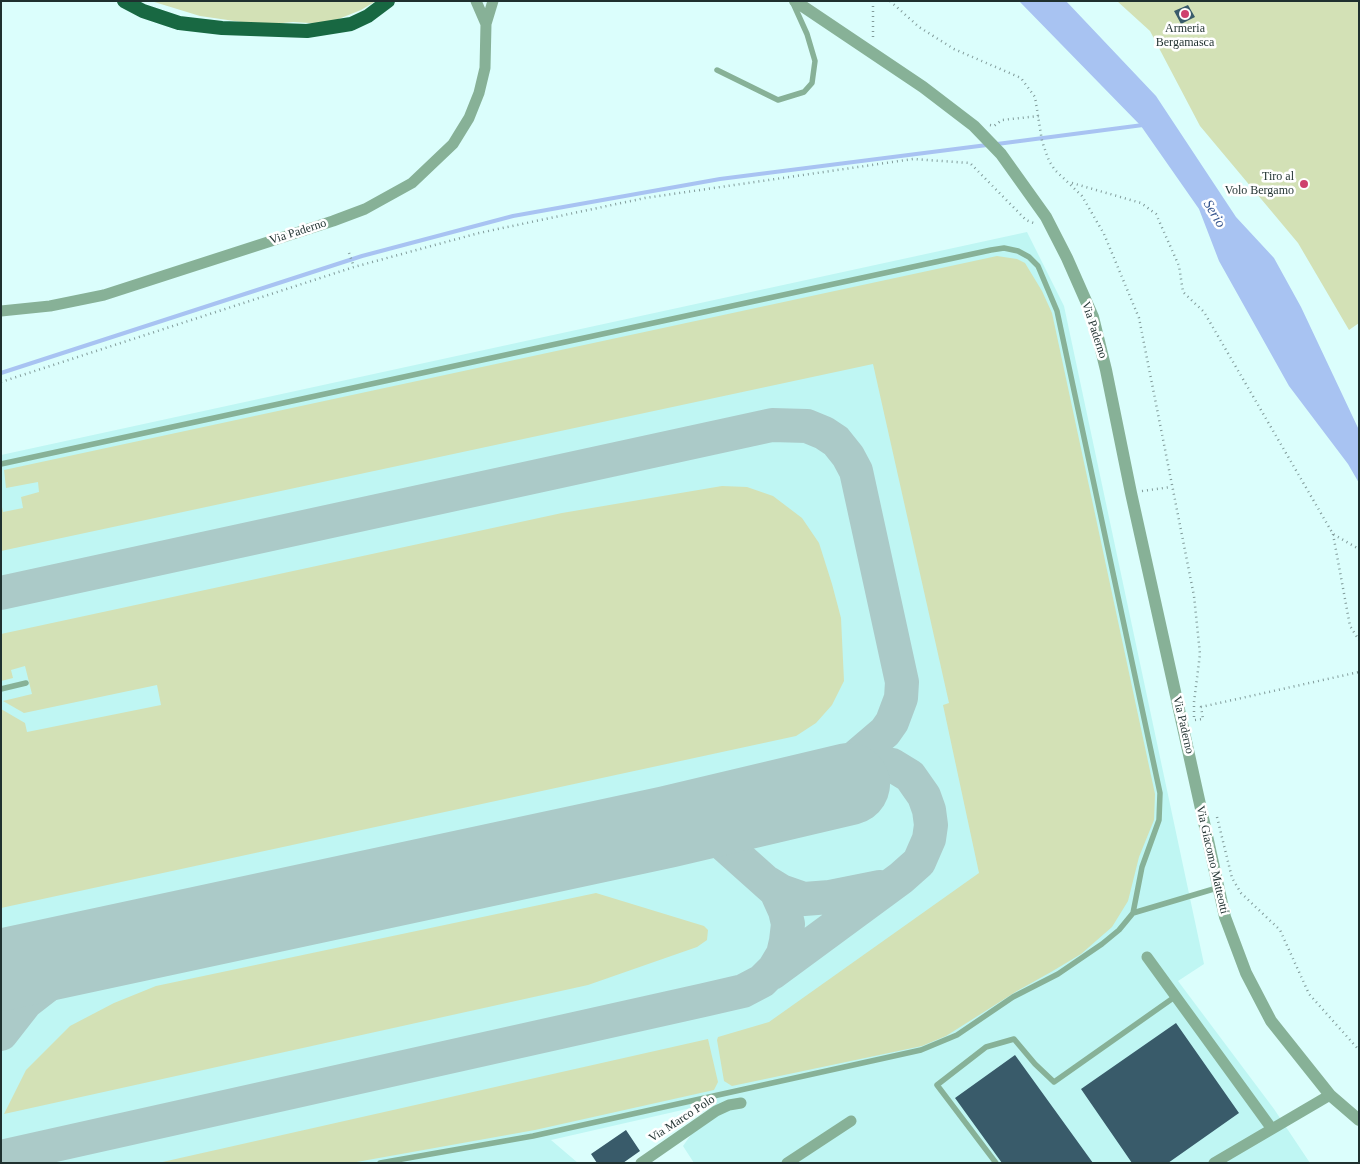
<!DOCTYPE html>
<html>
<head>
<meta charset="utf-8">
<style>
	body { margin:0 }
	#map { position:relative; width:1360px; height:1164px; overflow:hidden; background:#dbfefc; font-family:Georgia,serif }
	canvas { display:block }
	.frame { position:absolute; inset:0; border:2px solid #1f302f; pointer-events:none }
</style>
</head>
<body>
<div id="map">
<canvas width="1360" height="1164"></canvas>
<div class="frame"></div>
</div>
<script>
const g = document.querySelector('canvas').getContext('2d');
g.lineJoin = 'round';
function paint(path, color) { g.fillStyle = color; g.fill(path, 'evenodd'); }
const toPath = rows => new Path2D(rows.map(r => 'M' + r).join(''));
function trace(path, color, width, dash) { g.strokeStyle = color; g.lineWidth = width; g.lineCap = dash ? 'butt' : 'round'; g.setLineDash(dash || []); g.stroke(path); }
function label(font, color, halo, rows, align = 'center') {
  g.font = font + ' Georgia,serif'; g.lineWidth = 5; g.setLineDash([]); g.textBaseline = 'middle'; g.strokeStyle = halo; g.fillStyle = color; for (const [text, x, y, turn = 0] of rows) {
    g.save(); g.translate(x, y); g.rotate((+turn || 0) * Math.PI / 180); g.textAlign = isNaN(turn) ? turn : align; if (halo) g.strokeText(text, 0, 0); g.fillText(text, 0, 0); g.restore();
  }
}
paint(toPath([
	[1027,232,1064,306,1204,964,1178,981,1274,1109,1310,1163,694,1163,683,1146,713,1103,551,1140,578,1163,1,1163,1,455]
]), '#bff6f3');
paint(toPath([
	[151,1,376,1,361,10,326,24,293,22,262,25,200,16],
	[1117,1,1359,1,1359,323,1349,330,1298,243,1200,126,1150,31],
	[997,256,1017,259,1025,263,1042,291,1052,313,1155,794,1154,820,1139,857,1128,901,1112,927,1081,954,1051,972,1017,991,946,1036,922,1046,732,1086,724,1081,717,1040,718,1037,769,1022,979,873,943,705,949,703,873,364,1,551,1,502,3,512,23,508,21,497,39,492,38,482,6,488,4,470],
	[722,486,747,487,773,496,802,518,819,543,832,584,841,618,844,681,832,705,816,723,796,736,1,908,1,709,25,723,27,732,161,705,157,685,24,713,3,701,32,694,25,666,11,670,13,678,1,681,1,634,562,513],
	[596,893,704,926,708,930,707,940,697,947,588,985,4,1114,26,1070,70,1026,114,1003,156,986],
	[708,1039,718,1082,714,1090,535,1130,351,1163,158,1163]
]), '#d3e1b6');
paint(toPath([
	[1019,1,1066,1,1156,96,1236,217,1274,258,1301,307,1359,430,1359,483,1348,464,1289,386,1219,261,1199,209,1141,126]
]), '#a8c3f2');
trace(toPath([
	[997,144,1143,125],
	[1,373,362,256,513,216,720,179,987,145]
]), '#a8c3f2', 4);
trace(toPath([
	[1,593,772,425,807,426,824,433,836,441,848,456,856,471,902,682,901,698,892,722,885,732,844,767],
	[698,811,813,787,844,767,861,762,892,765,910,776,924,796,929,810,931,825,929,839,919,862,901,878,772,973],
	[768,883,781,891,804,899,830,897,880,887],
	[1,1034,26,1002,62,974,93,955,130,943],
	[1,1157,704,1000,743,991,762,981,774,969,783,954,786,941,788,924,785,911,776,891,720,841,703,832,667,827]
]), '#abcac8', 34);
trace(toPath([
	[1,970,667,827,849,784]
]), '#abcac8', 82);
paint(toPath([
	[1188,5,1195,17,1181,24,1174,11],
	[1176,1023,1239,1113,1168,1163,1132,1163,1081,1089],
	[1015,1055,1093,1163,1002,1163,955,1098],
	[626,1130,640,1151,623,1163,597,1163,591,1154]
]), '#395b6a');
trace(toPath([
	[873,1,873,38],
	[890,1,919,27,954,49,1021,78,1035,97,1042,141,1049,161,1055,170,1082,196,1104,234,1139,318,1194,596,1200,654,1194,702,1194,717],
	[990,125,994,126,1002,120,1039,116],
	[1072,183,1141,203,1156,214,1179,266,1183,292,1204,312,1333,534,1359,549],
	[349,253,354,267],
	[1,382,354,267,479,233,645,198,913,159,970,163,1026,220,1036,224],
	[1142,491,1171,487],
	[1333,534,1350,626,1359,640],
	[1195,720,1203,719,1201,707,1359,672],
	[1217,817,1232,878,1241,893,1280,930,1309,994,1359,1050]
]), '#819b9a', 2.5, [1, 4]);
trace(toPath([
	[717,70,778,100,804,92,812,83,815,61,807,34,793,3],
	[1,464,991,250,1004,248,1018,251,1029,257,1038,266,1057,311,1160,793,1159,820,1142,867,1133,913,1119,930,1102,944,1058,974,1013,997,957,1035,921,1050,533,1136,380,1163],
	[1,689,26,683],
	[1133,913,1217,888],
	[996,1163,937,1085,986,1047,1014,1039,1035,1064,1054,1082,1176,996]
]), '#87b197', 5.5);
trace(toPath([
	[476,1,486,24],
	[1,311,50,306,104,295,333,221,365,209,412,183,453,144,469,118,479,93,485,68,486,24,493,1],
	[1147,957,1272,1129,1330,1095],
	[641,1163,716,1111,729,1105,741,1103],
	[787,1163,851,1121],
	[1214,1163,1272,1129]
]), '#87b197', 11);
trace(toPath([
	[795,1,923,87,974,126,1001,154,1046,217,1067,258,1093,317,1106,370,1131,493,1225,917,1246,973,1271,1021,1330,1095,1359,1120]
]), '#87b197', 12);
trace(toPath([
	[124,1,143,11,179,23,222,28,307,31,351,24,368,16,388,1]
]), '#186842', 14);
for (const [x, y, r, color] of [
	[1185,14,5,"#ce406d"],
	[1304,184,5,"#ce406d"]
]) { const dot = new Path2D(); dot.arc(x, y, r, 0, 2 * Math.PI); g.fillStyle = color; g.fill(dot); trace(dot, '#fff', 2); }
label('12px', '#1f302f', '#fff', [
	["Armeria",1185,29],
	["Bergamasca",1185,43],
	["Tiro al",1294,177,"right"],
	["Volo Bergamo",1294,191,"right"]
]);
label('12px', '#1f302f', '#fff', [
	["Via Paderno",298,232,-18],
	["Via Paderno",1094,330,72],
	["Via Paderno",1183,725,77],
	["Via Giacomo Matteotti",1212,860,77],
	["Via Marco Polo",682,1119,-33]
]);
label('italic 14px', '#32528c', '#fff', [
	["Serio",1214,214,59]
]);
</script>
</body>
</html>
